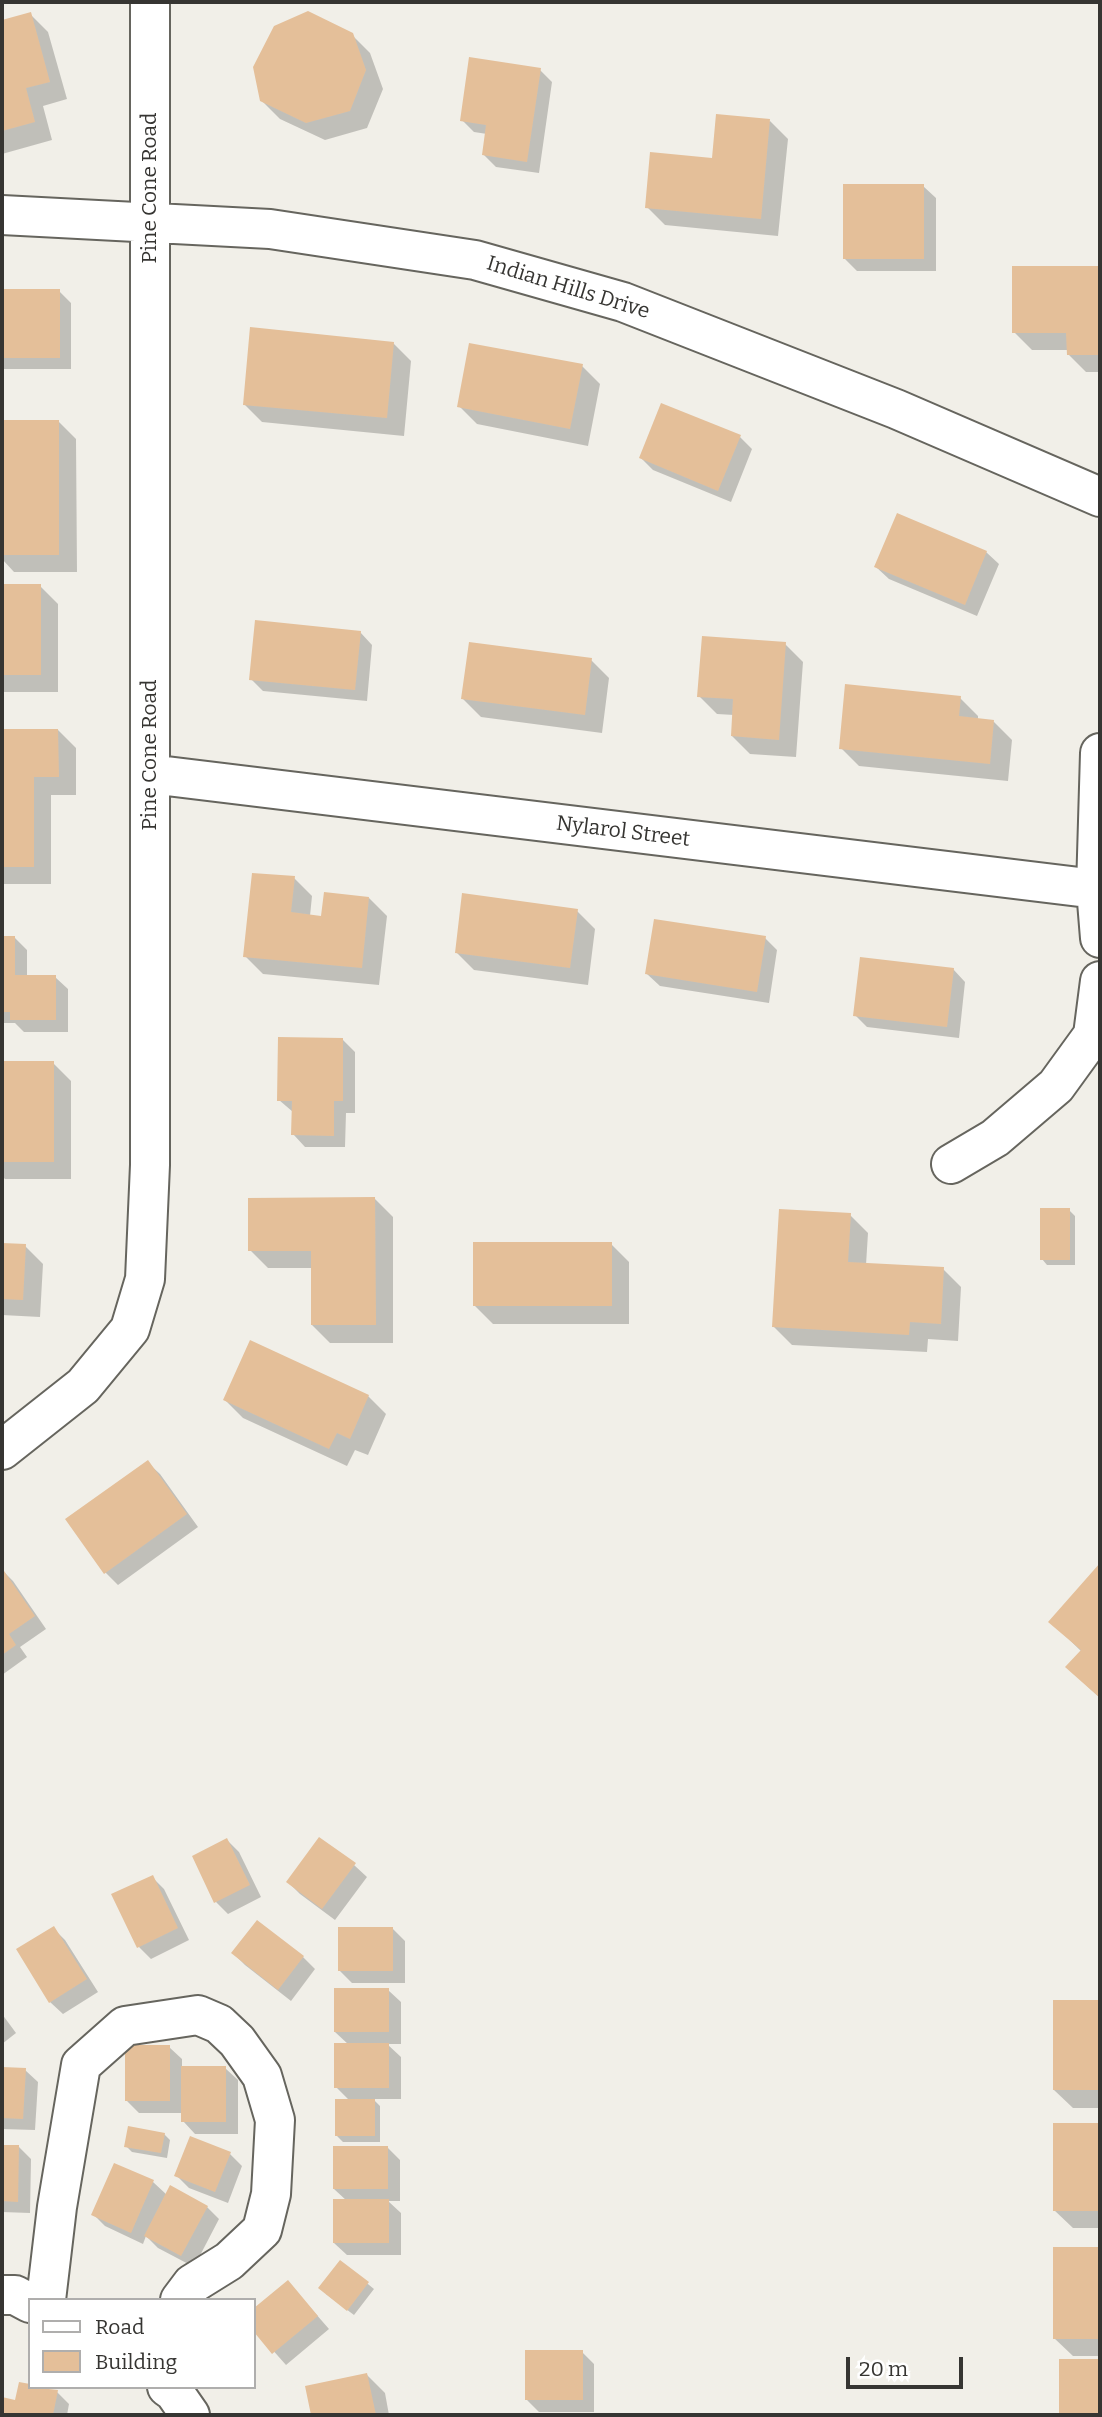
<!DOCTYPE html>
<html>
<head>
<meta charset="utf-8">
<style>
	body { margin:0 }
	#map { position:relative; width:1102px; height:2417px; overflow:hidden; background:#f1efe8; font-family:Bitter,serif }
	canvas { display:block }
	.frame { position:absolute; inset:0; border:4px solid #363532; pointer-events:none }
	.legend { position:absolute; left:28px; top:2298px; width:228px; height:91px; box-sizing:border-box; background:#fff; border:2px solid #afaead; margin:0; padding:9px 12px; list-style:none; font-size:21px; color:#363532 }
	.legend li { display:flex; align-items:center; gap:14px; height:35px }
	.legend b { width:35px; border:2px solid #afaead }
	.scale { position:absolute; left:846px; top:2357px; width:117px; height:32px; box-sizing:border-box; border:4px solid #363532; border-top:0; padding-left:9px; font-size:21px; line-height:24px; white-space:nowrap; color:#363532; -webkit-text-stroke:5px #fff; paint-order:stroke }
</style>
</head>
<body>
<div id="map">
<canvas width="1102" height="2417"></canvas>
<div class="frame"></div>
<ul class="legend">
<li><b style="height:9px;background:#fff"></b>Road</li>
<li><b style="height:19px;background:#e4bf99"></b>Building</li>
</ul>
<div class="scale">20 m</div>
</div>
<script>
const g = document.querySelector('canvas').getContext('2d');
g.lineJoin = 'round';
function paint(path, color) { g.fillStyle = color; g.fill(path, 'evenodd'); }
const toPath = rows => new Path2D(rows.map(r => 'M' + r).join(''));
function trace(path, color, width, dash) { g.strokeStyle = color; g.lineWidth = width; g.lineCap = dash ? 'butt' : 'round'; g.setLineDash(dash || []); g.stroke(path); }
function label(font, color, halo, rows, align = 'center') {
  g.font = font + ' Bitter,serif'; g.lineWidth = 5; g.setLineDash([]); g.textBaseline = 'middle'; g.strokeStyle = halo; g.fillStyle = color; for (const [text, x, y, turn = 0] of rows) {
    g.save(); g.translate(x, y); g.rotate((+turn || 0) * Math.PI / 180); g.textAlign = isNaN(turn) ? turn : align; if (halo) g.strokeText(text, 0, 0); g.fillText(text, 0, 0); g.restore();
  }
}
paint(toPath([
	[30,14,48,32,67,99,43,106,52,140,2,154,2,22],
	[352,35,370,53,383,89,367,128,325,140,280,119,261,100],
	[540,70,552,82,539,173,496,167,484,155,487,134,474,132,462,120],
	[770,121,788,139,778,236,665,225,647,207],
	[923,186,936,198,936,271,857,271,845,259],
	[1014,268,1100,268,1100,372,1086,372,1068,354,1068,350,1032,350,1014,332],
	[2,291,59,291,71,303,71,369,2,369],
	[393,343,411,361,404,436,262,422,244,404],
	[582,366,600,384,588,446,477,424,459,406],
	[58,421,76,439,77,572,14,572,2,559,2,422],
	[740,437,752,449,731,502,653,470,641,458],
	[986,552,999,564,977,616,889,579,876,567],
	[2,586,40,586,58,604,58,692,2,692],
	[360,632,372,645,367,701,263,691,251,679],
	[785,644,803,662,796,757,750,754,732,736,734,715,717,714,699,696],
	[591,660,609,678,602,733,481,717,463,699],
	[960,698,978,716,978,720,994,722,1012,740,1008,781,859,766,841,748],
	[58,730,76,748,76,795,51,795,51,884,2,884,2,731],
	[294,878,312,896,310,916,323,917,369,898,387,916,379,985,263,974,245,956],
	[577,911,595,929,588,985,474,970,456,952],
	[2,938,15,938,27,950,27,977,55,977,68,989,68,1032,24,1032,15,1023,2,1023],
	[765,938,777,950,769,1003,660,986,647,974],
	[953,969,965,982,959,1038,867,1027,855,1015],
	[343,1040,355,1052,355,1113,346,1113,345,1147,305,1147,293,1134,293,1112,279,1100],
	[2,1063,53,1063,71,1081,71,1179,5,1179,2,1176],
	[375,1199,393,1217,393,1343,330,1343,312,1325,312,1268,268,1268,250,1250],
	[1069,1210,1075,1216,1075,1265,1047,1265,1042,1259],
	[850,1215,868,1233,866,1265,943,1269,961,1287,958,1341,928,1339,927,1352,792,1345,774,1327],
	[2,1244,25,1246,43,1264,40,1317,2,1315],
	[611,1244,629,1262,629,1324,493,1324,475,1306],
	[251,1343,368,1396,386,1414,368,1455,355,1450,347,1466,243,1418,225,1400],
	[147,1462,160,1474,198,1527,118,1585,105,1572],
	[1100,1566,1100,1698,1086,1685,1082,1652,1051,1622],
	[2,1570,13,1581,46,1629,20,1647,27,1657,2,1675],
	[227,1840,239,1852,261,1897,228,1914,216,1902],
	[354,1865,367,1877,335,1920,300,1894,288,1882],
	[152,1877,164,1889,189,1940,151,1959,139,1947],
	[257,1922,303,1957,315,1969,291,2001,245,1965,233,1953],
	[53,1928,65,1940,98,1992,63,2014,50,2002],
	[392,1928,405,1941,405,1983,352,1983,339,1970],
	[388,1990,401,2002,401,2044,387,2044,401,2057,401,2099,373,2099,380,2106,380,2142,343,2142,337,2136,349,2100,336,2087,349,2045,335,2032],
	[1054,2002,1100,2002,1100,2108,1073,2108,1054,2090],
	[2,2014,16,2033,2,2044],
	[169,2047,182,2059,182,2068,225,2068,238,2080,238,2134,195,2134,183,2121,183,2113,139,2113,127,2101],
	[2,2068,25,2070,38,2082,35,2130,2,2129],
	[1054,2125,1100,2125,1100,2228,1073,2228,1054,2210],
	[164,2134,170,2140,167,2158,132,2152,126,2146],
	[2,2146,19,2147,31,2159,30,2213,2,2212],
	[388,2148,400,2160,400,2201,388,2201,401,2213,401,2255,347,2255,334,2243,347,2201,334,2189],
	[230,2154,242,2166,228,2203,189,2188,177,2176],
	[115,2165,153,2182,167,2195,207,2207,219,2219,194,2267,158,2248,146,2236,143,2244,105,2226,93,2214],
	[1054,2249,1100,2249,1100,2356,1073,2356,1054,2338],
	[341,2262,374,2289,354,2315,326,2294],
	[288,2282,329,2329,286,2365,254,2329,254,2310],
	[582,2352,594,2364,594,2412,539,2412,527,2400],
	[367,2375,385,2393,389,2415,313,2415,307,2387],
	[30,2387,57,2392,69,2404,67,2415,2,2415,2,2399,16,2402]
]), '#0003');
paint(toPath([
	[308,11,353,33,366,70,350,111,306,123,260,101,253,67,274,26],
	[31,12,50,82,26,88,35,122,2,131,2,20],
	[469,57,541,68,527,162,482,155,486,125,460,121],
	[716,114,770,119,761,219,645,208,650,152,712,158],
	[843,184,924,184,924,259,843,259],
	[1012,266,1100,266,1100,355,1067,355,1066,333,1012,333],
	[2,289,60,289,60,358,2,358],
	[250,327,394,342,387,418,243,405],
	[469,343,583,364,570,429,457,407],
	[661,403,741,435,718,491,639,458],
	[2,420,59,420,59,555,2,555],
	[897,513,987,551,965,605,874,567],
	[2,584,41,584,41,675,2,675],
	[255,620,361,631,355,690,249,680],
	[702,636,786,642,779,740,731,736,733,699,697,697],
	[469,642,592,658,585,715,461,699],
	[845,684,961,696,959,716,994,720,990,764,839,749],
	[2,729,58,729,59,777,34,777,34,867,2,867],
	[252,873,295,876,291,912,321,916,324,892,369,897,362,968,243,957],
	[462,893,578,909,570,968,455,953],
	[654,919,766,936,757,992,645,974],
	[2,936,15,936,15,975,56,975,56,1020,10,1020,10,1012,2,1012],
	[860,957,954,968,947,1027,853,1016],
	[278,1037,343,1038,343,1101,334,1101,334,1136,291,1135,292,1101,277,1101],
	[2,1061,54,1061,54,1162,2,1162],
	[375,1197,376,1325,311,1325,311,1251,248,1251,248,1198],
	[1040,1208,1070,1208,1070,1260,1040,1260],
	[779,1209,851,1213,848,1262,944,1267,941,1324,910,1322,909,1335,772,1327],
	[473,1242,612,1242,612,1306,473,1306],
	[2,1243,26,1244,23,1300,2,1299],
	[250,1340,369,1395,350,1439,337,1433,329,1449,223,1400],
	[148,1460,187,1514,104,1574,65,1519],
	[1100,1563,1100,1698,1065,1667,1081,1650,1048,1622],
	[2,1568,35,1616,9,1634,16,1645,2,1655],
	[319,1837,356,1863,322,1909,286,1882],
	[227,1838,250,1885,214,1903,192,1856],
	[153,1875,178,1928,137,1948,111,1894],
	[257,1920,304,1956,278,1990,231,1953],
	[54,1926,87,1979,49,2003,16,1949],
	[338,1927,393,1927,393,1971,338,1971],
	[334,1988,389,1988,389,2032,334,2032],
	[1053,2000,1100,2000,1100,2090,1053,2090],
	[334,2043,389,2043,389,2088,334,2088],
	[125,2045,170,2045,170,2101,125,2101],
	[181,2066,226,2066,226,2122,181,2122],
	[2,2067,26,2068,23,2119,2,2118],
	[335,2099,375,2099,375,2136,335,2136],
	[1053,2123,1100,2123,1100,2211,1053,2211],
	[128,2126,165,2133,161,2153,124,2147],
	[190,2136,231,2152,215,2192,174,2176],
	[2,2145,19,2145,18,2202,2,2201],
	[333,2146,388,2146,388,2189,333,2189],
	[114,2163,154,2180,131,2233,91,2215],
	[170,2185,208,2206,181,2256,144,2236],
	[333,2199,389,2199,389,2243,333,2243],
	[1053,2247,1100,2247,1100,2339,1053,2339],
	[340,2260,369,2282,347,2311,318,2288],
	[288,2280,318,2316,272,2354,254,2332,254,2308],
	[525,2350,583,2350,583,2400,525,2400],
	[1059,2359,1100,2359,1100,2415,1059,2415],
	[367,2373,376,2415,311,2415,305,2386],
	[19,2382,30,2384,30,2387,58,2390,53,2415,2,2415,2,2397,15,2400]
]), '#e4bf99');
const minor = toPath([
	[2,215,270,229,475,260,623,302,896,409,1100,497],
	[1100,753,1096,889,1100,938],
	[150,774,1096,889],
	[951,1164,995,1138,1056,1086,1093,1035,1100,981],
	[2,1450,83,1386,130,1329,145,1279,150,1165,150,2],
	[2,2295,15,2295,30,2303],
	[46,2300,57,2207,81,2065,125,2026,198,2015,219,2024,237,2041,262,2076,275,2120,271,2194,262,2230,229,2261,192,2284,180,2300],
	[167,2387,174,2392,190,2415]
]);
trace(minor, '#66655e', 42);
trace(minor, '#fff', 38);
label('21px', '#363532', '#fff', [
	["Pine Cone Road",150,188,-90],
	["Indian Hills Drive",568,288,17],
	["Pine Cone Road",150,755,-90],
	["Nylarol Street",623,832,7]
]);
</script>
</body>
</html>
